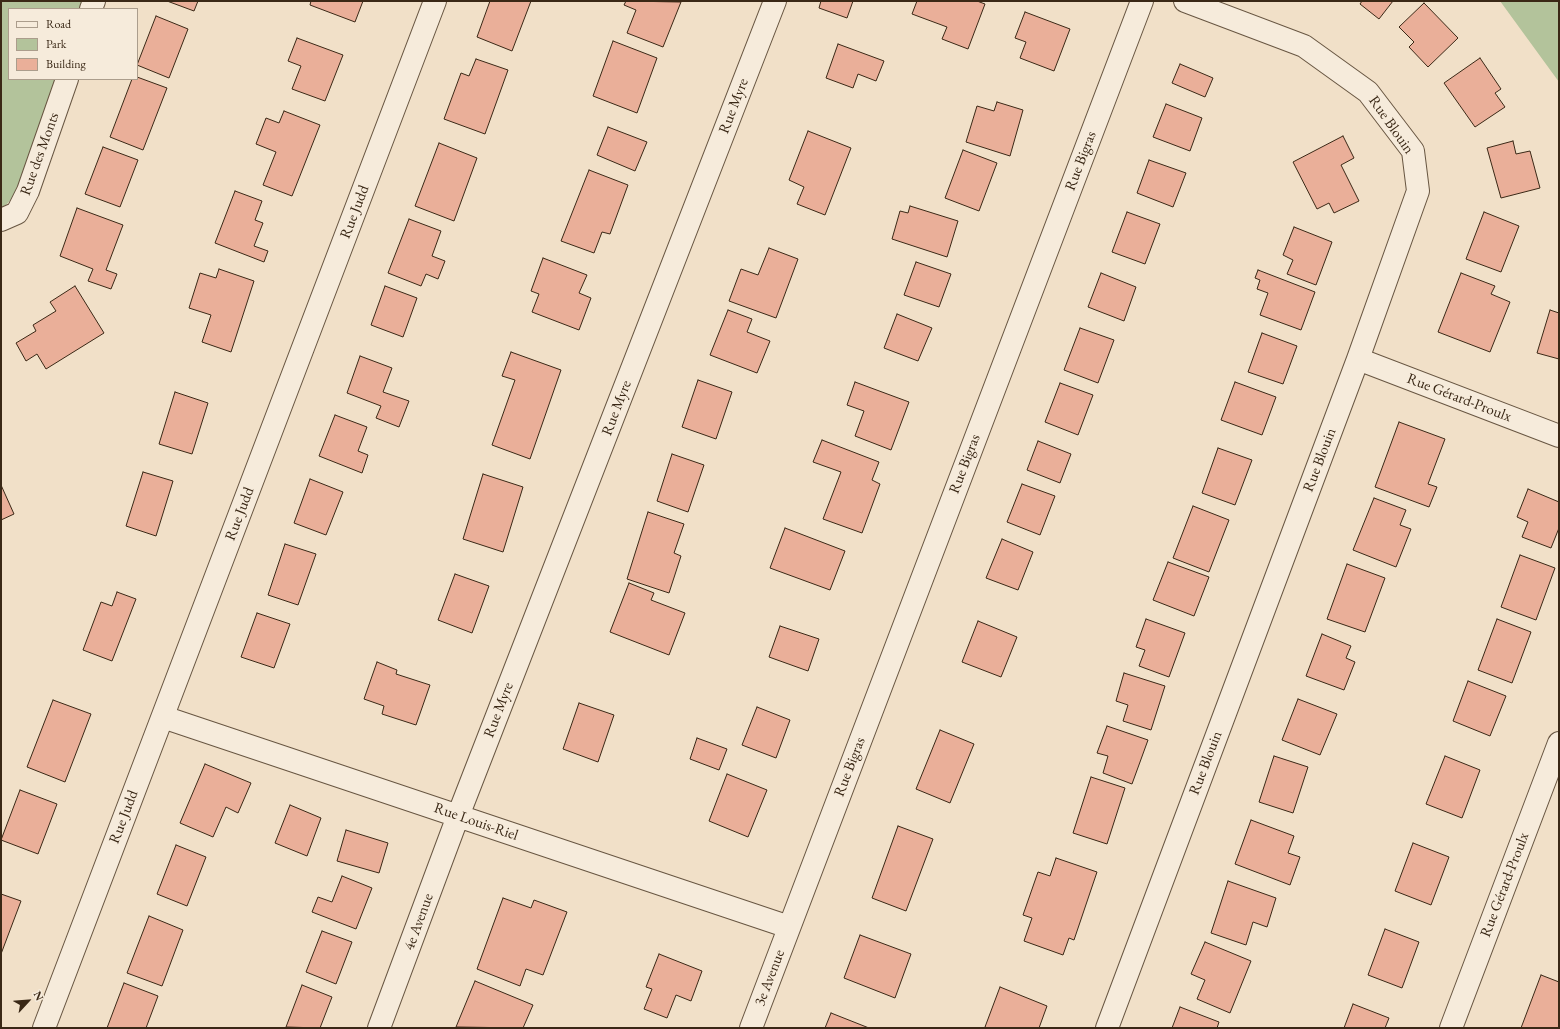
<!DOCTYPE html>
<html>
<head>
<meta charset="utf-8">
<style>
	body { margin:0 }
	#map { position:relative; width:1560px; height:1029px; overflow:hidden; background:#f1e0c8; font-family:"EB Garamond",serif }
	canvas { display:block }
	.frame { position:absolute; inset:0; border:2px solid #3a2816; pointer-events:none }
	.legend { position:absolute; left:8px; top:8px; width:130px; height:72px; box-sizing:border-box; background:#f6ebdb; border:1px solid #ab9d8c; margin:0; padding:5px 7px; list-style:none; font-size:12px; color:#3a2816 }
	.legend li { display:flex; align-items:center; gap:8px; height:20px }
	.legend b { width:20px; border:1px solid #ab9d8c }
	.north { position:absolute; left:8px; top:981px; width:40px; height:40px; -webkit-text-stroke:3px #f6ebdb; paint-order:stroke; rotate:64deg; font-size:11px; font-weight:700; line-height:16px; text-align:center; color:#3a2816 }
	.north::after { content:''; display:block; margin:auto; width:14px; height:18px; background:#3a2816; clip-path:polygon(50% 0,100% 100%,50% 72%,0 100%) }
</style>
</head>
<body>
<div id="map">
<canvas width="1560" height="1029"></canvas>
<div class="frame"></div>
<ul class="legend">
<li><b style="height:5px;background:#f6ebdb"></b>Road</li>
<li><b style="height:11px;background:#b3c39b"></b>Park</li>
<li><b style="height:11px;background:#eaaf99"></b>Building</li>
</ul>
<div class="north">N</div>
</div>
<script>
const g = document.querySelector('canvas').getContext('2d');
g.lineJoin = 'round';
function paint(path, color) { g.fillStyle = color; g.fill(path, 'evenodd'); }
const toPath = rows => new Path2D(rows.map(r => 'M' + r).join(''));
function trace(path, color, width, dash) { g.strokeStyle = color; g.lineWidth = width; g.lineCap = dash ? 'butt' : 'round'; g.setLineDash(dash || []); g.stroke(path); }
function label(font, color, halo, rows, align = 'center') {
  g.font = font + ' "EB Garamond",serif'; g.lineWidth = 3.5; g.setLineDash([]); g.textBaseline = 'middle'; g.strokeStyle = halo; g.fillStyle = color; for (const [text, x, y, turn = 0] of rows) {
    g.save(); g.translate(x, y); g.rotate((+turn || 0) * Math.PI / 180); g.textAlign = isNaN(turn) ? turn : align; if (halo) g.strokeText(text, 0, 0); g.fillText(text, 0, 0); g.restore();
  }
}
paint(toPath([
	[2,1,85,1,82,9,9,9,9,79,58,79,19,191,6,205,1,207,1,4],
	[1500,1,1559,1,1559,82]
]), '#b3c39b');
const building = toPath([
	[167,1,198,1,194,11,167,1],
	[311,1,363,1,355,22,310,5,311,1],
	[490,1,531,1,512,51,477,37,490,1],
	[626,1,681,2,663,47,627,33,636,10,624,5,626,1],
	[821,1,853,1,847,18,819,8,821,1],
	[917,1,977,1,985,4,968,49,942,39,947,27,912,14,917,1],
	[1362,1,1393,1,1379,19,1360,4,1362,1],
	[1424,3,1458,38,1428,67,1409,47,1414,42,1399,27,1424,3],
	[1025,12,1070,29,1054,71,1020,58,1026,42,1015,38,1025,12],
	[156,16,188,29,169,78,137,65,156,16],
	[297,38,343,55,325,101,292,89,301,66,288,61,297,38],
	[613,41,657,58,637,113,593,96,613,41],
	[838,44,884,61,876,81,858,74,853,88,826,78,838,44],
	[1480,58,1501,89,1495,93,1505,107,1475,127,1444,83,1480,58],
	[476,59,508,70,485,134,444,119,461,73,469,76,476,59],
	[1180,64,1213,78,1205,97,1172,83,1180,64],
	[137,77,167,88,143,150,110,137,132,79,137,79,137,77],
	[997,102,1023,110,1010,156,966,142,977,106,994,111,997,102],
	[1166,104,1202,118,1190,151,1153,137,1166,104],
	[284,111,320,125,292,196,263,185,276,152,256,144,266,118,279,123,284,111],
	[608,127,647,142,635,171,597,155,608,127],
	[808,131,851,148,825,215,797,204,804,187,789,180,808,131],
	[1343,136,1354,158,1341,165,1359,201,1334,213,1329,203,1317,209,1293,162,1343,136],
	[1513,141,1516,154,1530,151,1540,188,1501,198,1487,148,1513,141],
	[439,143,477,158,454,221,415,206,439,143],
	[103,147,138,160,120,207,85,194,103,147],
	[963,150,997,163,979,211,945,198,963,150],
	[1149,160,1186,173,1173,207,1137,193,1149,160],
	[589,170,628,185,610,234,602,232,594,253,561,241,589,170],
	[235,191,262,201,255,220,263,223,254,246,268,251,264,262,215,243,235,191],
	[910,206,958,221,947,257,892,239,900,211,908,213,910,206],
	[77,208,123,225,106,270,117,274,111,289,88,281,93,269,60,256,77,208],
	[1127,212,1160,224,1145,264,1112,252,1127,212],
	[1484,212,1519,226,1501,272,1466,259,1484,212],
	[409,219,441,231,432,256,445,261,438,279,426,274,421,286,388,273,409,219],
	[1294,227,1332,242,1316,285,1287,274,1293,260,1283,255,1294,227],
	[769,248,798,259,776,318,729,301,741,269,758,275,769,248],
	[543,258,587,275,579,293,591,298,579,330,532,312,539,294,531,291,543,258],
	[916,262,951,274,939,307,904,295,916,262],
	[219,269,254,281,231,352,202,342,211,315,189,308,200,273,216,278,219,269],
	[1258,270,1315,292,1301,330,1260,315,1268,293,1257,289,1260,280,1255,278,1258,270],
	[1101,273,1136,287,1124,321,1088,307,1101,273],
	[1461,273,1495,286,1491,294,1510,302,1490,352,1438,332,1461,273],
	[75,286,104,333,46,369,37,354,26,361,16,343,36,331,33,325,56,311,50,302,75,286],
	[385,286,417,298,403,337,371,325,385,286],
	[728,310,752,319,747,332,770,341,757,373,710,355,728,310],
	[1550,310,1559,313,1559,359,1537,353,1550,310],
	[897,314,932,328,918,361,884,348,897,314],
	[1080,328,1114,340,1098,383,1064,370,1080,328],
	[1262,333,1297,346,1283,384,1248,372,1262,333],
	[511,352,561,370,530,459,492,445,515,380,502,376,511,352],
	[360,356,392,368,383,392,409,401,399,427,376,418,381,406,347,393,360,356],
	[698,380,732,392,716,439,682,427,698,380],
	[855,382,909,402,891,450,855,436,864,411,847,405,855,382],
	[1235,382,1276,397,1262,435,1221,420,1235,382],
	[1060,383,1093,395,1078,435,1045,422,1060,383],
	[175,392,208,403,192,454,159,444,175,392],
	[335,415,367,427,358,451,368,455,362,473,319,456,335,415],
	[1399,422,1445,439,1428,484,1437,487,1429,507,1375,487,1399,422],
	[822,440,879,462,872,480,880,484,862,533,823,519,841,472,813,462,822,440],
	[1038,441,1071,454,1060,483,1027,470,1038,441],
	[1218,448,1252,460,1235,505,1202,493,1218,448],
	[672,454,704,465,688,512,657,501,672,454],
	[143,472,173,481,156,536,126,526,143,472],
	[483,474,523,487,503,552,463,539,483,474],
	[310,479,343,492,326,535,294,523,310,479],
	[1022,484,1055,496,1040,535,1007,522,1022,484],
	[1,485,14,514,1,520,1,485],
	[1528,489,1559,502,1559,528,1551,548,1522,537,1528,522,1517,517,1528,489],
	[1374,498,1406,510,1400,525,1411,529,1396,567,1353,550,1374,498],
	[1193,506,1229,520,1209,572,1173,558,1193,506],
	[648,512,684,524,674,553,681,556,669,593,627,579,648,512],
	[785,528,845,551,830,590,770,568,785,528],
	[1002,539,1033,552,1018,590,986,578,1002,539],
	[285,544,316,554,298,605,268,595,285,544],
	[1520,555,1555,568,1536,620,1501,607,1520,555],
	[1168,562,1209,577,1194,616,1153,600,1168,562],
	[1347,564,1385,578,1365,632,1327,619,1347,564],
	[455,574,489,586,472,633,438,620,455,574],
	[629,583,654,593,651,600,685,613,669,655,610,632,629,583],
	[117,592,136,599,112,661,83,650,101,602,112,606,117,592],
	[257,613,290,624,274,668,241,657,257,613],
	[1146,619,1185,633,1169,677,1139,666,1145,650,1136,647,1146,619],
	[1497,619,1531,632,1512,683,1478,670,1497,619],
	[978,621,1017,637,1001,677,962,662,978,621],
	[780,626,819,639,808,671,769,657,780,626],
	[1322,634,1351,646,1346,658,1355,662,1344,690,1306,676,1322,634],
	[377,662,397,670,396,674,430,685,416,725,382,714,384,706,364,699,377,662],
	[1124,673,1165,686,1151,730,1123,721,1128,705,1116,701,1124,673],
	[1468,681,1506,696,1490,736,1453,721,1468,681],
	[1298,699,1337,714,1320,755,1282,740,1298,699],
	[53,700,91,714,65,782,27,767,53,700],
	[579,703,614,715,598,762,563,749,579,703],
	[757,707,790,720,776,758,742,745,757,707],
	[1107,726,1148,740,1132,784,1103,773,1108,756,1097,753,1107,726],
	[940,730,974,744,950,803,916,789,940,730],
	[697,738,727,749,719,770,690,759,697,738],
	[1274,756,1308,767,1293,813,1259,802,1274,756],
	[1445,756,1480,770,1462,818,1426,804,1445,756],
	[205,764,251,783,238,813,226,807,213,837,180,823,205,764],
	[727,774,767,790,748,837,709,821,727,774],
	[1091,777,1125,788,1107,844,1073,833,1091,777],
	[20,790,57,804,38,854,1,840,20,790],
	[290,805,321,818,307,856,275,843,290,805],
	[1251,820,1294,836,1288,853,1300,857,1290,885,1235,864,1251,820],
	[898,826,933,839,906,911,872,898,898,826],
	[346,830,388,843,379,873,337,861,346,830],
	[1413,843,1449,857,1431,905,1395,891,1413,843],
	[176,845,206,857,187,906,157,894,176,845],
	[1056,858,1097,872,1074,940,1069,938,1063,955,1024,941,1032,918,1023,915,1038,872,1050,876,1056,858],
	[342,876,372,888,356,929,312,912,318,897,332,902,342,876],
	[1228,881,1276,898,1267,927,1253,922,1246,945,1211,933,1228,881],
	[1,894,21,901,1,954,1,894],
	[503,898,531,908,534,900,567,912,543,975,526,969,520,986,477,969,503,898],
	[149,916,183,930,162,986,127,973,149,916],
	[1385,929,1419,942,1402,988,1368,975,1385,929],
	[322,931,352,942,336,984,306,972,322,931],
	[860,935,911,954,895,998,844,978,860,935],
	[1205,942,1251,961,1230,1013,1197,999,1205,980,1191,974,1205,942],
	[659,954,702,971,691,1001,676,995,667,1018,644,1009,652,989,646,987,659,954],
	[1541,975,1559,982,1559,1028,1521,1028,1541,975],
	[475,981,533,1005,523,1028,456,1027,475,981],
	[124,983,158,996,146,1028,107,1028,124,983],
	[302,985,332,997,320,1028,286,1027,302,985],
	[1000,987,1047,1006,1039,1028,988,1028,985,1027,1000,987],
	[1353,1004,1389,1018,1385,1028,1344,1028,1353,1004],
	[1180,1007,1219,1022,1217,1028,1172,1028,1180,1007],
	[831,1013,869,1028,825,1028,831,1013]
]);
paint(building, '#eaaf99');
trace(building, '#3a2816', 1);
const minor = toPath([
	[91,9,94,1],
	[1,220,17,213,28,191,67,79],
	[1358,359,1559,436],
	[163,717,789,927],
	[44,1028,435,1],
	[379,1028,458,816,775,1],
	[751,1028,1142,1],
	[1107,1028,1358,359,1418,191,1413,151,1368,92,1304,46,1185,1],
	[1451,1028,1559,743]
]);
trace(minor, '#685642', 24);
trace(minor, '#f6ebdb', 22);
label('15px', '#3a2816', '#f6ebdb', [
	["Rue Myre",734,106,-69],
	["Rue Blouin",1391,125,55],
	["Rue des Monts",40,154,-70],
	["Rue Bigras",1081,161,-69],
	["Rue Judd",355,212,-69],
	["Rue Gérard-Proulx",1459,398,21],
	["Rue Myre",617,408,-69],
	["Rue Blouin",1320,460,-69],
	["Rue Bigras",965,464,-69],
	["Rue Judd",240,514,-69],
	["Rue Myre",499,710,-69],
	["Rue Blouin",1206,763,-69],
	["Rue Bigras",850,767,-69],
	["Rue Judd",124,817,-69],
	["Rue Louis-Riel",476,822,19],
	["Rue Gérard-Proulx",1505,885,-69],
	["4e Avenue",419,922,-70],
	["3e Avenue",770,978,-69]
]);
</script>
</body>
</html>
